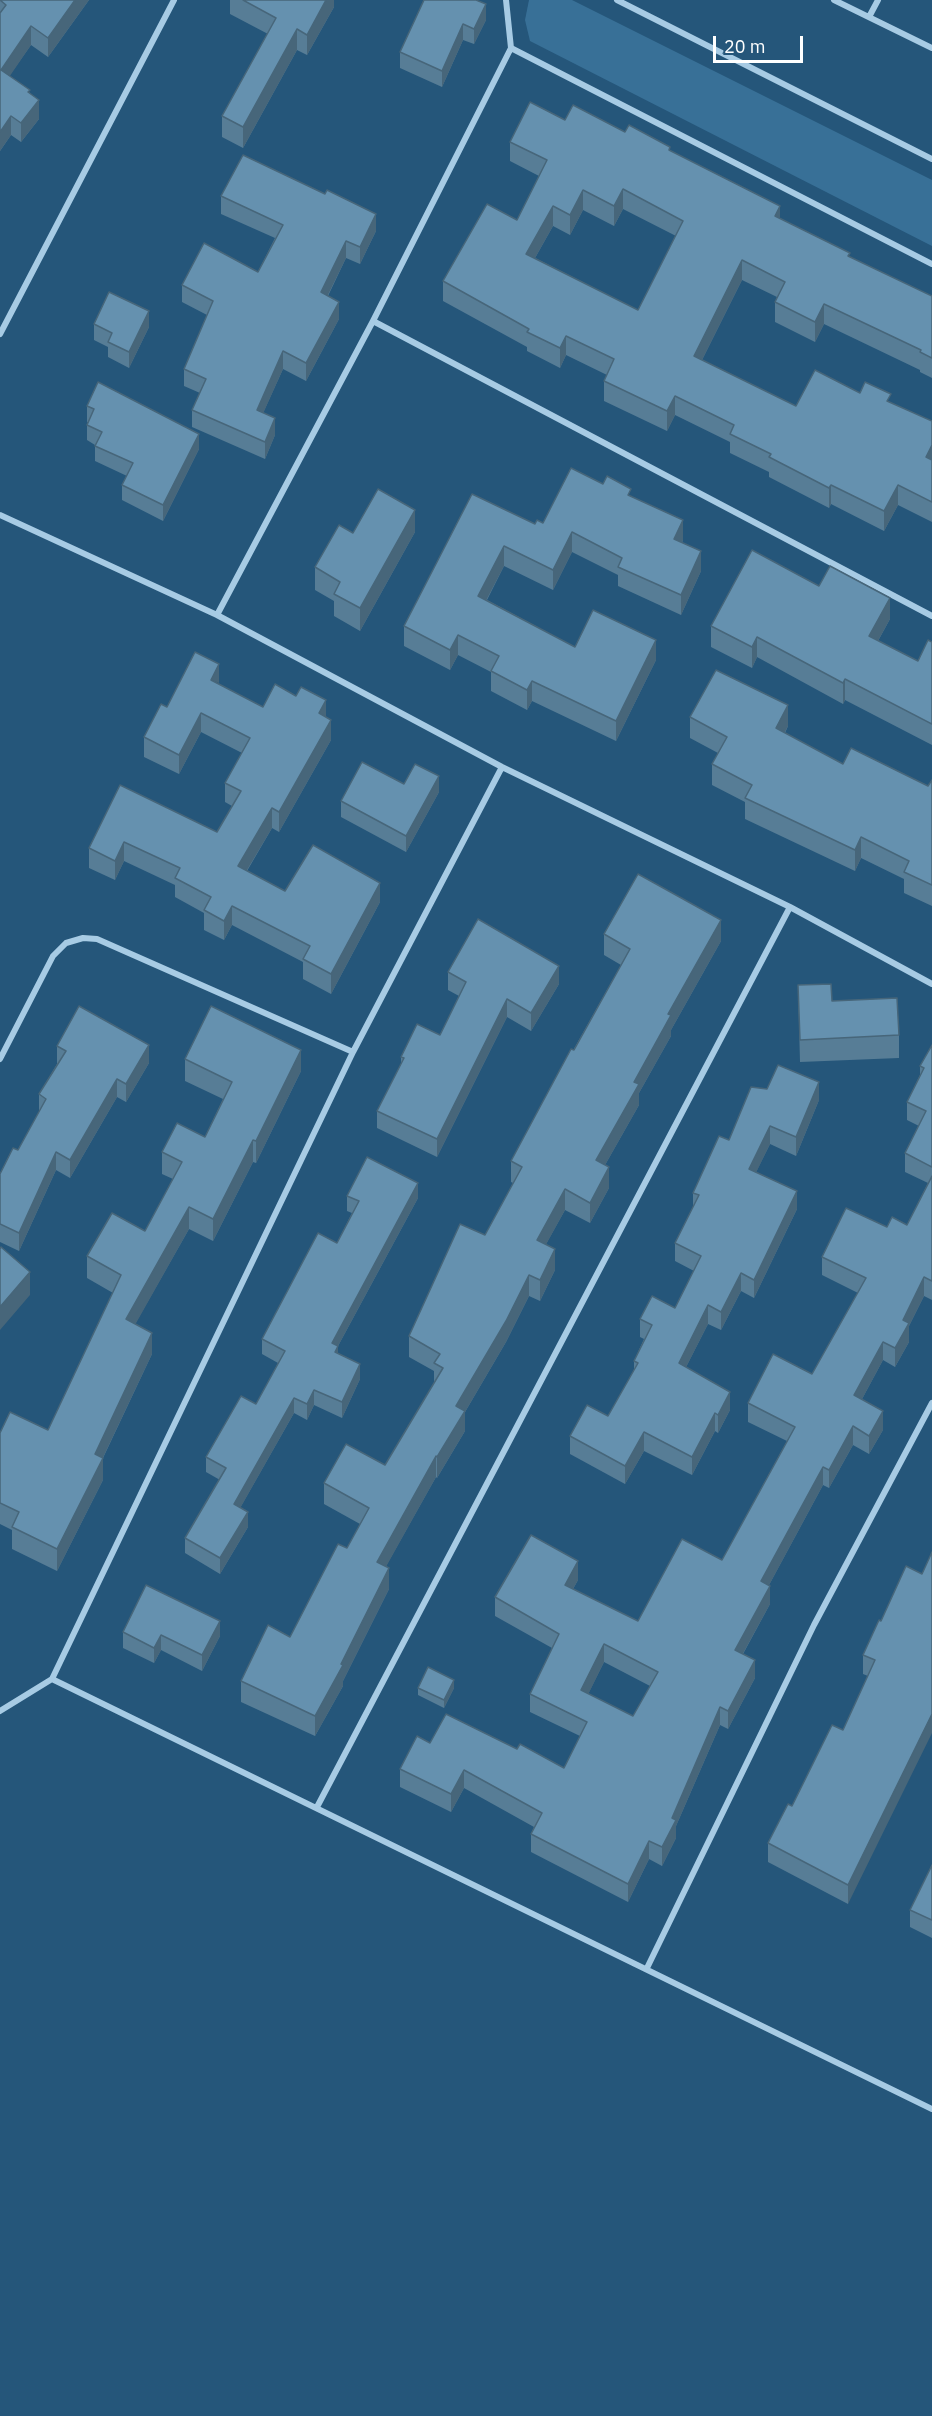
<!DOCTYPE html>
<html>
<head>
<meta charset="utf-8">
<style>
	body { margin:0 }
	#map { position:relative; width:932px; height:2416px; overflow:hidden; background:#25567a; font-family:"IBM Plex Sans",sans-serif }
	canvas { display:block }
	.scale { position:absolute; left:713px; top:36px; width:90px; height:27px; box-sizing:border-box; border:3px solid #fff; border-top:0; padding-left:8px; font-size:18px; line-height:21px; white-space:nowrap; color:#fff; -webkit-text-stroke:4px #25567a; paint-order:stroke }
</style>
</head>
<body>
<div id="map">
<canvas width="932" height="2416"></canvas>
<div class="scale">20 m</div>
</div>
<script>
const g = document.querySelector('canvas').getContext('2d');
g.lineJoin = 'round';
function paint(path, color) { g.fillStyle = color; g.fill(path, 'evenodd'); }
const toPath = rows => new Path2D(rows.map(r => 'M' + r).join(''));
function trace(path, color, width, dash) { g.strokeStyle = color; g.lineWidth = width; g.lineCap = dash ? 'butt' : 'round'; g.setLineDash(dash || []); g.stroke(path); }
paint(toPath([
	[529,0,572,0,932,180,932,246,530,41,525,20]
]), '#387097');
trace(toPath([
	[617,0,932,159],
	[834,0,932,48],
	[869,17,878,0],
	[511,48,932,264],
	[373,321,932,616],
	[0,334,174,0],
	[0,515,217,615,502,767,790,907,932,984],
	[217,615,373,321,511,48,506,0],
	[0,1059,53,956,66,943,83,938,97,939,353,1052],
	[52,1679,932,2109],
	[0,1711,52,1679,353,1052,502,767],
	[317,1807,790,907],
	[647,1968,814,1625,932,1403]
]), '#a7cbe4', 6);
paint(toPath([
	[0,0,89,0,48,57,31,45,9,76,30,93,39,119,21,142,11,135,0,151],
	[230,0,334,0,334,7,307,55,297,50,243,148,222,137,222,116,268,34,230,14],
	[486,4,486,20,474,44,463,40,442,87,400,68,400,52],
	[565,120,625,132,670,151,780,218,850,257,932,296,932,378,920,372,920,370,824,324,815,342,775,322,775,302,777,297,742,280,702,360,796,406,860,393,891,403,932,421,932,522,898,505,884,531,831,504,829,508,769,477,769,472,730,453,730,442,675,415,667,431,604,401,604,381,607,375,566,355,560,368,527,351,527,347,443,301,443,281,517,220,539,176,510,161,510,142],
	[623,209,676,236,638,310,535,258,553,226,570,235,583,210,614,226],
	[221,196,376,231,360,264,346,258,328,296,339,319,306,381,283,369,263,413,275,435,265,459,192,427,192,410,200,393,184,386,184,369,207,315,182,302,182,285,258,272,275,238,221,214],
	[94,324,149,327,129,368,108,357,108,347,94,340],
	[87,406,199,449,163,521,122,500,122,485,127,476,95,461,95,445,87,440,87,425,88,422,87,422],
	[603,484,631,497,683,540,682,543,701,571,681,615,618,586,618,575,572,552,553,590,504,566,487,600,575,647,656,660,616,741,532,701,527,710,491,691,491,672,458,655,450,670,404,646,404,626,472,494,535,524,543,523],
	[415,532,360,631,334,616,334,601,315,590,315,567,353,533],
	[819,586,890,619,878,641,918,661,932,642,932,745,845,700,843,704,757,657,752,668,711,647,711,626],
	[219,684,263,707,326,717,331,740,279,832,272,828,247,871,285,891,380,902,331,994,303,979,303,962,232,925,224,940,204,930,204,913,175,897,175,885,124,861,115,880,89,868,89,848,120,785,217,832,232,806,225,802,225,783,242,753,201,732,179,774,144,757,144,737,167,707],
	[690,717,788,726,785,733,843,764,928,786,932,780,932,906,904,893,904,879,861,858,855,871,745,819,745,802,712,785,712,764,718,753,690,738],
	[404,784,439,792,406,852,341,817,341,801],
	[604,934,721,941,671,1030,671,1036,639,1093,639,1105,605,1165,609,1188,590,1223,565,1210,546,1244,555,1270,540,1301,529,1296,506,1342,465,1412,465,1431,437,1478,436,1477,386,1566,389,1589,343,1681,343,1686,315,1736,241,1702,241,1681,290,1637,347,1548,360,1524,324,1504,324,1483,385,1465,434,1383,434,1371,409,1357,409,1336,485,1235,513,1183,511,1182,511,1161,621,965,604,955],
	[448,972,559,984,531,1031,507,1017,437,1157,377,1128,377,1111,401,1064,401,1057,440,1035,459,996,448,990],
	[798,985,832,1001,899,1035,899,1058,800,1062],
	[932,1045,932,1300,924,1296,909,1326,909,1342,895,1367,883,1360,862,1399,883,1430,869,1454,853,1445,829,1488,823,1485,769,1585,770,1604,743,1654,755,1678,728,1729,720,1725,676,1826,676,1838,662,1866,649,1859,628,1902,531,1852,531,1834,534,1827,464,1788,451,1812,400,1787,400,1769,430,1743,517,1749,564,1768,580,1736,530,1712,530,1694,552,1648,495,1616,495,1597,578,1580,573,1589,638,1621,722,1560,787,1441,748,1422,748,1403,812,1374,858,1293,822,1275,822,1257,887,1227,907,1225,928,1183,905,1172,905,1153,919,1126,907,1120,907,1102,920,1075,920,1066],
	[604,1662,650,1686,633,1716,588,1694],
	[57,1046,149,1063,126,1102,117,1097,70,1178,56,1170,19,1251,0,1242,0,1174,18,1150,39,1112,39,1094,57,1064],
	[185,1059,301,1071,256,1163,253,1162,213,1241,189,1229,135,1324,152,1354,103,1458,103,1480,57,1571,12,1549,12,1530,0,1524,0,1433,48,1430,113,1293,87,1278,87,1256,145,1231,173,1179,162,1174,162,1152,205,1137,223,1099,185,1081],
	[819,1100,796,1156,770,1144,756,1172,797,1209,754,1298,741,1291,721,1330,708,1324,686,1367,730,1410,718,1433,715,1431,692,1475,644,1451,625,1484,570,1454,570,1436,608,1416,634,1370,634,1361,644,1339,640,1337,640,1319,675,1308,694,1271,675,1261,675,1243,693,1208,693,1193,729,1140],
	[347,1196,418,1198,338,1346,338,1354,360,1379,342,1418,314,1405,307,1420,294,1413,240,1508,248,1527,220,1574,185,1553,185,1538,220,1480,206,1472,206,1457,256,1404,278,1363,262,1354,262,1339,337,1243,352,1213,347,1211],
	[881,1621,848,1904,768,1862,768,1843,792,1806,843,1730,868,1676,863,1674,863,1655],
	[123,1632,220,1636,202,1671,161,1650,154,1663,123,1648],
	[418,1688,454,1688,444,1708,418,1695],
	[932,1865,932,1938,910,1927,910,1910]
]), '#577d96');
paint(toPath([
	[75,0,89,0,48,57,48,38],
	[326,0,334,0,334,7,307,55,307,35],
	[486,4,486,20,474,44,474,29],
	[463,24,463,40,442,87,442,71],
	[31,26,31,45,1,89,1,70],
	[297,29,297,50,243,148,243,127],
	[39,100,39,119,21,142,21,123],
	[11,116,11,135,0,151,0,132],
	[623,189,623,209,614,226,614,206],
	[583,190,583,210,570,235,570,215],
	[553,206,553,226,526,274,526,254],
	[780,206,780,226,775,216],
	[376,214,376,231,360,264,360,247],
	[346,241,346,258,321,309,321,292],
	[742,260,742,280,694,376,694,356],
	[339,302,339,319,306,381,306,363],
	[824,304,824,324,815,342,815,322],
	[149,311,149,327,129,368,129,352],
	[566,336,566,355,560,368,560,348],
	[283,351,283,369,257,427,257,410],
	[675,396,675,415,667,431,667,411],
	[275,418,275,435,265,459,265,442],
	[199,434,199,449,163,521,163,505],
	[932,445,932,465,926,457],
	[831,485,831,504,829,508,829,488],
	[898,485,898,505,884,531,884,511],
	[415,510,415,532,360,631,360,608],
	[683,520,683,540,674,559,674,539],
	[572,532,572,552,553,590,553,570],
	[504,546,504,566,478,616,478,596],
	[701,551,701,571,681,615,681,595],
	[890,598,890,619,869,657,869,636],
	[458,635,458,655,450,670,450,650],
	[757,637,757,657,752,668,752,647],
	[656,640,656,660,616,741,616,721],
	[219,664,219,683,211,680],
	[845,679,845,700,843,704,843,683],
	[532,681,532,701,527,710,527,690],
	[326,700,326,720,319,713],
	[788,705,788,726,776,749,776,728],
	[201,713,201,732,179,774,179,755],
	[331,720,331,740,279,832,279,812],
	[439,776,439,792,406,852,406,836],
	[272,808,272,828,238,885,238,866],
	[861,837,861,858,855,871,855,850],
	[124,842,124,861,115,880,115,861],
	[380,883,380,902,331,994,331,974],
	[232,906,232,925,224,940,224,921],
	[721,920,721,941,671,1030,671,1036,639,1093,639,1105,596,1181,596,1160,634,1082,668,1014],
	[559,966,559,984,531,1031,531,1013],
	[507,999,507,1017,437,1157,437,1139],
	[149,1045,149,1063,126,1102,126,1084],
	[301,1050,301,1071,256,1163,256,1141],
	[117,1079,117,1097,70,1178,70,1160],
	[819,1082,819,1100,796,1156,796,1137],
	[770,1126,770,1144,749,1187,749,1169],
	[253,1140,253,1162,213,1241,213,1219],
	[56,1152,56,1170,19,1251,19,1233],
	[609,1167,609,1188,590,1223,590,1203],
	[418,1183,418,1198,338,1346,338,1362,332,1343],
	[565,1189,565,1210,537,1261,537,1240],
	[797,1191,797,1209,754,1298,754,1280],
	[189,1207,189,1229,126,1341,126,1319],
	[555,1249,555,1270,540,1301,540,1280],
	[30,1272,30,1295,0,1330,0,1307],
	[741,1273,741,1291,721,1330,721,1312],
	[529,1275,529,1296,506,1342,465,1412,465,1431,437,1478,437,1457,456,1406],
	[924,1277,924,1296,909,1326,909,1342,895,1367,895,1348,903,1320],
	[708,1305,708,1324,679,1381,679,1363],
	[152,1333,152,1354,98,1468,103,1458,103,1480,57,1571,57,1549,95,1454],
	[883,1342,883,1360,854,1414,854,1395],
	[360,1364,360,1379,342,1418,342,1402],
	[314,1390,314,1405,307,1420,307,1404],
	[730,1392,730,1410,718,1433,718,1415],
	[294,1398,294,1413,234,1519,234,1504],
	[883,1411,883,1430,869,1454,869,1436],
	[715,1413,715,1431,692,1475,692,1457],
	[853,1426,853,1445,829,1488,829,1470],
	[644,1432,644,1451,625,1484,625,1466],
	[436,1456,436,1477,377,1583,377,1562],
	[823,1467,823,1485,761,1600,761,1581],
	[248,1512,248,1527,220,1574,220,1558],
	[578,1561,578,1580,565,1603,565,1585],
	[389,1568,389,1589,343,1681,343,1686,315,1736,315,1716],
	[770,1586,770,1604,735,1668,735,1650],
	[220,1621,220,1636,202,1671,202,1655],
	[161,1635,161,1650,154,1663,154,1648],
	[604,1644,604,1662,581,1709,581,1690],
	[755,1660,755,1678,728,1729,728,1711],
	[454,1680,454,1688,444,1708,444,1700],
	[720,1707,720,1725,676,1826,676,1838,662,1866,662,1847,672,1818],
	[932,1714,932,1733,848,1904,848,1885],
	[464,1770,464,1788,451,1812,451,1794],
	[649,1841,649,1859,628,1902,628,1884]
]), '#47667a');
const building = toPath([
	[0,0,75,0,48,38,31,26,1,70,30,90,28,92,39,100,21,123,11,116,0,132,0,13,6,5,0,0],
	[243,0,326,0,307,35,297,29,243,127,222,116,276,18,243,0],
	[424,0,476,0,486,4,474,29,463,24,442,71,400,52,424,0],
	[530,102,565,120,573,105,625,132,629,125,670,147,669,150,780,206,775,216,850,253,848,256,932,296,932,358,920,352,921,350,824,304,815,322,775,302,785,282,742,260,694,356,796,406,815,370,860,393,865,382,891,394,887,401,932,421,932,445,926,457,932,460,932,502,898,485,884,511,831,485,829,488,769,457,771,454,730,434,734,425,675,396,667,411,604,381,614,359,566,336,560,348,527,332,529,329,443,281,487,204,517,220,547,160,510,142,530,102],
	[623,189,683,221,638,310,526,254,553,206,570,215,583,190,614,206,623,189],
	[243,155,325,194,327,190,376,214,360,247,346,241,321,292,339,302,306,363,283,351,257,410,275,418,265,442,192,410,206,379,184,369,213,301,182,285,204,243,258,272,283,225,221,196,243,155],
	[109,292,149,311,129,352,108,342,112,333,94,324,109,292],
	[98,382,199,434,163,505,122,485,133,463,95,446,102,432,87,425,94,409,87,406,98,382],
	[571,468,603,484,607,476,631,489,628,495,683,520,674,539,701,551,681,595,618,567,622,558,572,532,553,570,504,546,478,596,575,647,593,610,656,640,616,721,532,681,527,690,491,671,499,656,458,635,450,650,404,626,472,494,535,524,537,520,543,523,571,468],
	[378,489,415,510,360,608,334,594,340,582,315,567,339,525,353,533,378,489],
	[752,550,819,586,830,566,890,598,869,636,918,661,928,640,932,642,932,724,845,679,843,683,757,637,752,647,711,626,752,550],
	[195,652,219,664,211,680,263,707,275,684,296,696,301,687,326,700,319,713,331,720,279,812,272,808,238,866,285,891,313,845,380,883,331,974,303,959,310,946,232,906,224,921,204,910,211,897,175,878,180,868,124,842,115,861,89,848,120,785,217,832,241,791,225,783,250,738,201,713,179,755,144,737,161,704,167,707,195,652],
	[716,670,788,705,776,728,843,764,851,748,928,786,932,780,932,885,904,872,909,861,861,837,855,850,745,798,752,785,712,764,727,737,690,717,716,670],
	[362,762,404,784,415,764,439,776,406,836,341,801,362,762],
	[638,874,721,920,668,1014,671,1015,634,1082,639,1084,596,1160,609,1167,590,1203,565,1189,537,1240,555,1249,540,1280,529,1275,506,1321,456,1406,465,1411,437,1457,436,1456,377,1562,389,1568,341,1664,343,1665,315,1716,241,1681,268,1625,290,1637,338,1544,347,1548,369,1508,324,1483,346,1444,385,1465,443,1368,434,1363,440,1354,409,1336,460,1224,485,1235,522,1167,511,1161,571,1049,574,1050,630,949,604,934,638,874],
	[478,919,559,966,531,1013,507,999,437,1139,377,1111,404,1058,401,1057,417,1024,440,1035,466,982,448,972,478,919],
	[831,984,832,1001,897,998,899,1035,800,1040,798,985,831,984],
	[79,1006,149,1045,126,1084,117,1079,70,1160,56,1152,19,1233,0,1224,0,1174,13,1148,18,1150,46,1099,39,1094,66,1051,57,1046,79,1006],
	[211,1006,301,1050,256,1141,253,1140,213,1219,189,1207,126,1319,152,1333,95,1454,103,1458,57,1549,12,1527,19,1512,0,1503,0,1433,10,1412,48,1430,121,1275,87,1256,112,1213,145,1231,182,1162,162,1152,177,1123,205,1137,232,1082,185,1059,211,1006],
	[932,1045,932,1167,905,1153,926,1111,907,1102,924,1068,920,1066,932,1045],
	[778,1065,819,1082,796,1137,770,1126,749,1169,797,1191,754,1280,741,1273,721,1312,708,1305,679,1363,730,1392,718,1415,715,1413,692,1457,644,1432,625,1466,570,1436,587,1405,608,1416,638,1363,634,1361,652,1325,640,1319,652,1296,675,1308,701,1256,675,1243,699,1195,693,1193,719,1136,729,1140,751,1087,767,1089,778,1065],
	[367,1157,418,1183,332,1343,338,1346,335,1352,360,1364,342,1402,314,1390,307,1404,294,1398,234,1504,248,1512,220,1558,185,1538,226,1468,206,1457,241,1396,256,1404,285,1351,262,1339,318,1233,337,1243,359,1201,347,1196,367,1157],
	[932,1176,932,1281,924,1277,903,1320,909,1323,895,1348,883,1342,854,1395,883,1411,869,1436,853,1426,829,1470,823,1467,761,1581,770,1586,735,1650,755,1660,728,1711,720,1707,672,1818,676,1820,662,1847,649,1841,628,1884,531,1834,542,1813,464,1770,451,1794,400,1769,417,1736,430,1743,446,1714,517,1749,520,1744,564,1768,587,1722,530,1694,559,1634,495,1597,531,1535,578,1561,565,1585,638,1621,682,1539,722,1560,795,1427,748,1403,773,1354,812,1374,866,1278,822,1257,846,1208,887,1227,892,1217,907,1225,932,1176],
	[604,1644,658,1672,633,1716,581,1690,604,1644],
	[1,1247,30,1272,0,1307,0,1249,1,1247],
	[932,1552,932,1714,848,1885,768,1843,788,1804,792,1806,832,1725,843,1730,875,1660,863,1655,879,1620,881,1621,906,1566,922,1574,932,1552],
	[146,1585,220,1621,202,1655,161,1635,154,1648,123,1632,146,1585],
	[428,1667,454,1680,444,1700,418,1688,428,1667],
	[932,1865,932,1920,910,1910,932,1865]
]);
paint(building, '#6591af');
trace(building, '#47667a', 1.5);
</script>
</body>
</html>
